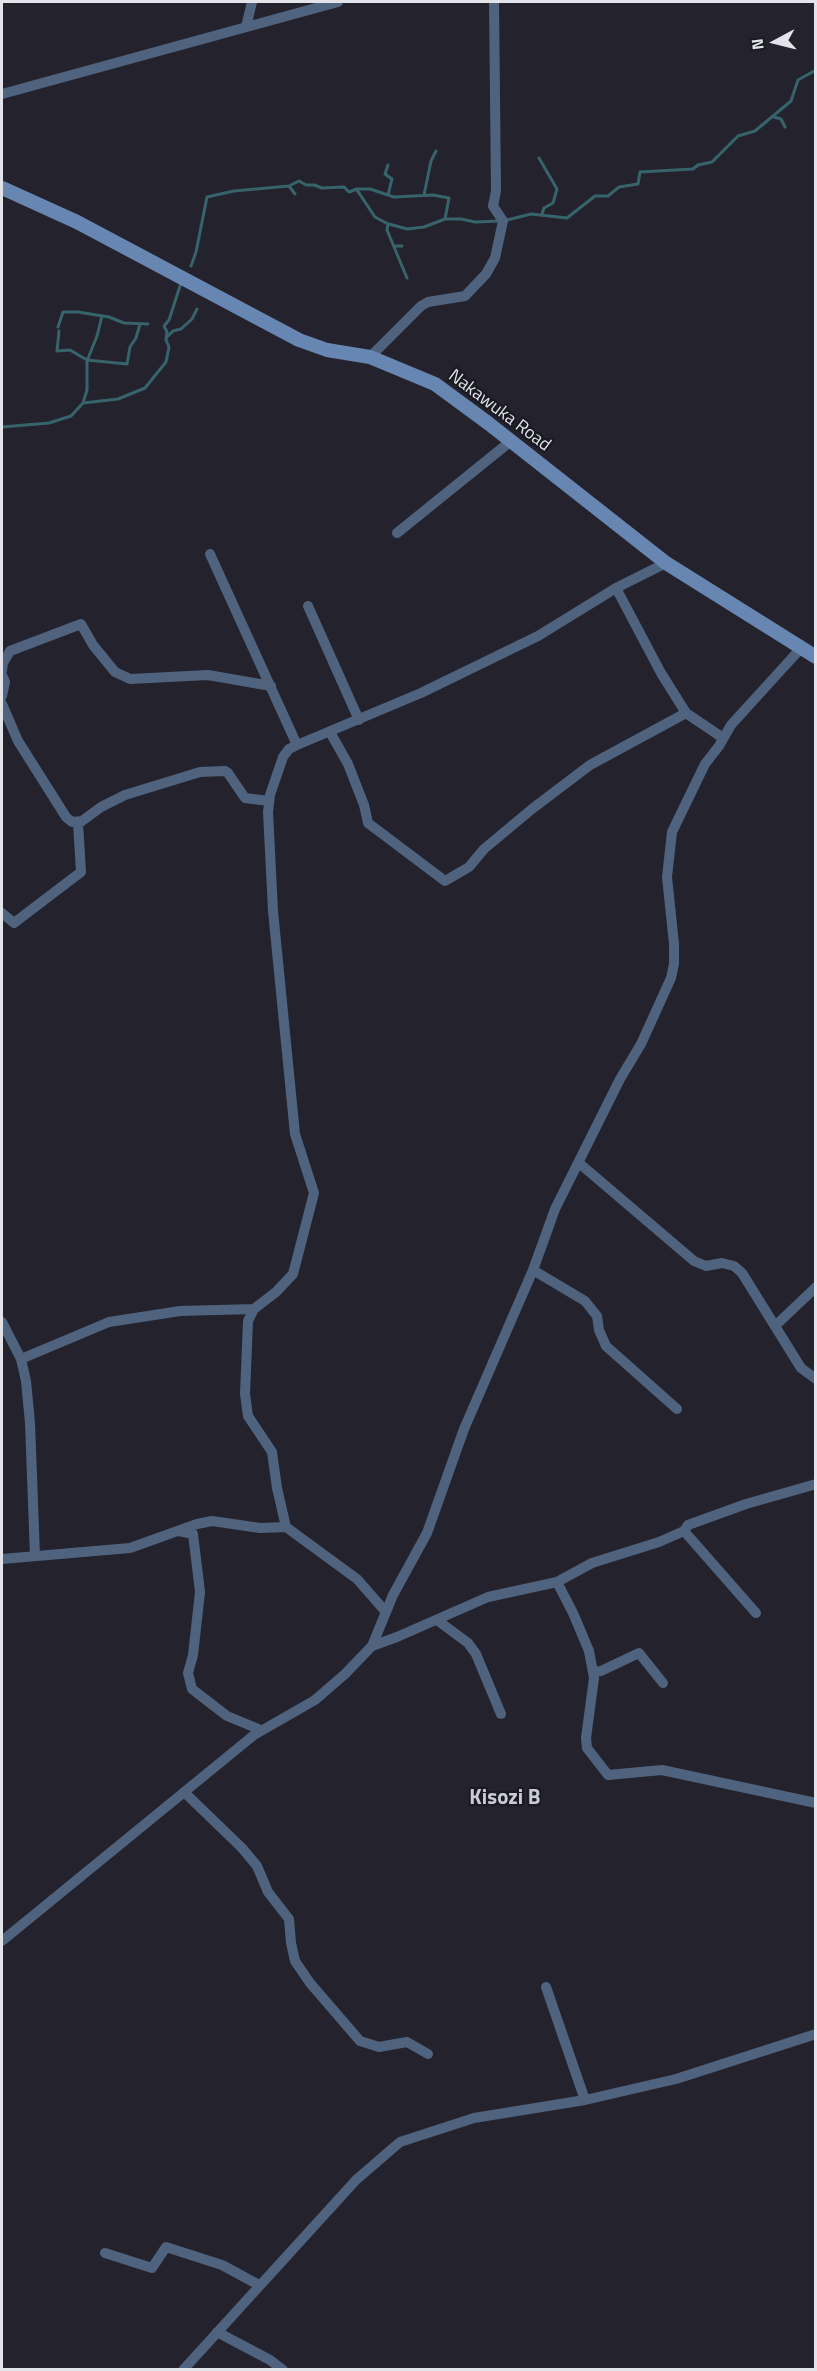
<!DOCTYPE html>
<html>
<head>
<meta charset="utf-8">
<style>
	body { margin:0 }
	#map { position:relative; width:817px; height:2371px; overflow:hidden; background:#24232d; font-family:"Titillium Web",sans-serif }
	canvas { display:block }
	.frame { position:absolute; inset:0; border:3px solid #e3e3ea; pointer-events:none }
	.north { position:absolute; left:745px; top:12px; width:60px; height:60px; -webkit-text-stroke:4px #1a1a23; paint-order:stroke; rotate:263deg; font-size:16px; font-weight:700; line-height:24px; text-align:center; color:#e3e3ea }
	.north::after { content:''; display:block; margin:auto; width:21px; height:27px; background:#e3e3ea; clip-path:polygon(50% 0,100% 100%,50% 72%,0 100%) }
</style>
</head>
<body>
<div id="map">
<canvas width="817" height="2371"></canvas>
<div class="frame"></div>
<div class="north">N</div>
</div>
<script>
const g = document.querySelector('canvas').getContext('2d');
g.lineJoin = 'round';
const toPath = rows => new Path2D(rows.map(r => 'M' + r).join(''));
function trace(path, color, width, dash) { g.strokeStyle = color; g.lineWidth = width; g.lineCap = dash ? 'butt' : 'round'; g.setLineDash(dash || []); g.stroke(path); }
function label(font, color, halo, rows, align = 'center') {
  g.font = font + ' "Titillium Web",sans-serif'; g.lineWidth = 4.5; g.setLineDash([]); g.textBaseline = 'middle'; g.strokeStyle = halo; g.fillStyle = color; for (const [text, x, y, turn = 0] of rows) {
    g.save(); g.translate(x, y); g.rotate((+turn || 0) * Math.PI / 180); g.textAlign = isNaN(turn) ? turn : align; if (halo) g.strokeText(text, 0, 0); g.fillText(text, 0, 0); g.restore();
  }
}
trace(toPath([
	[774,117,781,119,785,127],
	[539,158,557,189,553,203,544,208,542,214],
	[388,165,385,174,392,179,388,195],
	[289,186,295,194],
	[357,190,375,217,388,224,387,230,407,278],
	[424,195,431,161,436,151],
	[507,220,531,214,567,218,595,196,608,196,619,187,638,184,640,172,693,169,698,165,712,162,738,136,755,131,791,101,798,80,816,70],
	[389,224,407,229,424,227,445,219],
	[394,246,402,246],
	[191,266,196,252,207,197,234,191,289,186,299,181,306,185,314,185,322,188,344,187,349,192,357,189,370,189,394,197,433,195,449,198,445,219,461,219,475,222,500,221],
	[58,327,63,312,78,312,109,317,124,323,148,324],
	[59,331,57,351,70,350,87,360,127,364,130,347,136,338,140,324],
	[166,338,173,331,181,329,192,319,197,309],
	[83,403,87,390,87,361,97,336,102,316],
	[2,427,49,423,71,416,83,403,118,399,145,388,166,362,169,347,166,340,167,332,164,326,169,320,181,283]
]), '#37636a', 3);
trace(toPath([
	[246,27,252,2],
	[2,94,338,2],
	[370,357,421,306,428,302,465,296,486,274,495,258,503,221,493,206,496,191,494,2],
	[397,533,511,441],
	[210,554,297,745],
	[616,588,661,673,686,713,723,738],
	[308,606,359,720],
	[2,670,3,663,10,651,81,624,93,645,115,672,130,679,208,675,271,686],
	[2,675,5,682,2,696],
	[2,704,18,741,66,817,72,822,82,821,101,807,125,795,200,772,225,771,228,773,245,798,269,801],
	[330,732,348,764,364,805,368,823,445,881,469,867,484,849,532,809,590,765,686,713],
	[2,913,14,923,81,872,78,823],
	[579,1163,694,1261,706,1266,722,1263,734,1266,742,1273,801,1368,816,1379],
	[533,1270,585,1301,597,1316,599,1330,606,1346,677,1409],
	[2,1322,21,1359,26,1381,30,1423,35,1556],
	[775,1326,816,1287],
	[21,1359,109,1322,180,1311,254,1309],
	[286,1527,277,1488,272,1452,248,1416,245,1394,248,1321,254,1309,276,1292,293,1274,314,1193,295,1134,273,911,268,812,270,795,283,757,289,749,297,745,421,693,538,636,616,588,666,563],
	[179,1531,193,1534,200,1592,193,1655,188,1673,192,1689,227,1716,261,1730],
	[684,1531,756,1613],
	[2,1559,130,1548,197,1524,212,1521,260,1528,286,1527,357,1579,385,1611],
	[557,1582,573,1613,589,1651,594,1678,586,1738,587,1748,608,1775,662,1770,816,1803],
	[437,1620,468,1643,476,1654,501,1714],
	[372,1646,397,1637,488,1597,557,1582,592,1563,659,1542,684,1531,688,1525,746,1504,816,1484],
	[593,1672,601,1671,639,1653,663,1683],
	[184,1792,242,1848,257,1866,268,1892,289,1919,291,1943,295,1961,310,1983,360,2041,379,2047,407,2042,428,2054],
	[2,1941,254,1735,315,1700,345,1674,372,1646,393,1595,427,1533,464,1429,533,1270,555,1209,620,1079,641,1044,671,978,674,964,674,944,667,877,672,832,705,764,719,746,731,725,802,647],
	[546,1987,585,2100],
	[105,2253,152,2268,166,2247,222,2265,259,2285],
	[217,2332,270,2360,283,2370],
	[183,2370,356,2180,400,2142,474,2118,585,2100,676,2079,816,2034]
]), '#4f637e', 10);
trace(toPath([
	[2,188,77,222,299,340,327,350,370,357,435,384,488,423,666,563,816,657]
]), '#6786b1', 14);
label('18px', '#e3e3ea', '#1a1a23', [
	["Nakawuka Road",499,411,37]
]);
label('bold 21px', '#cac9d7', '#1a1a23', [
	["Kisozi B",505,1799]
]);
</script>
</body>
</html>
